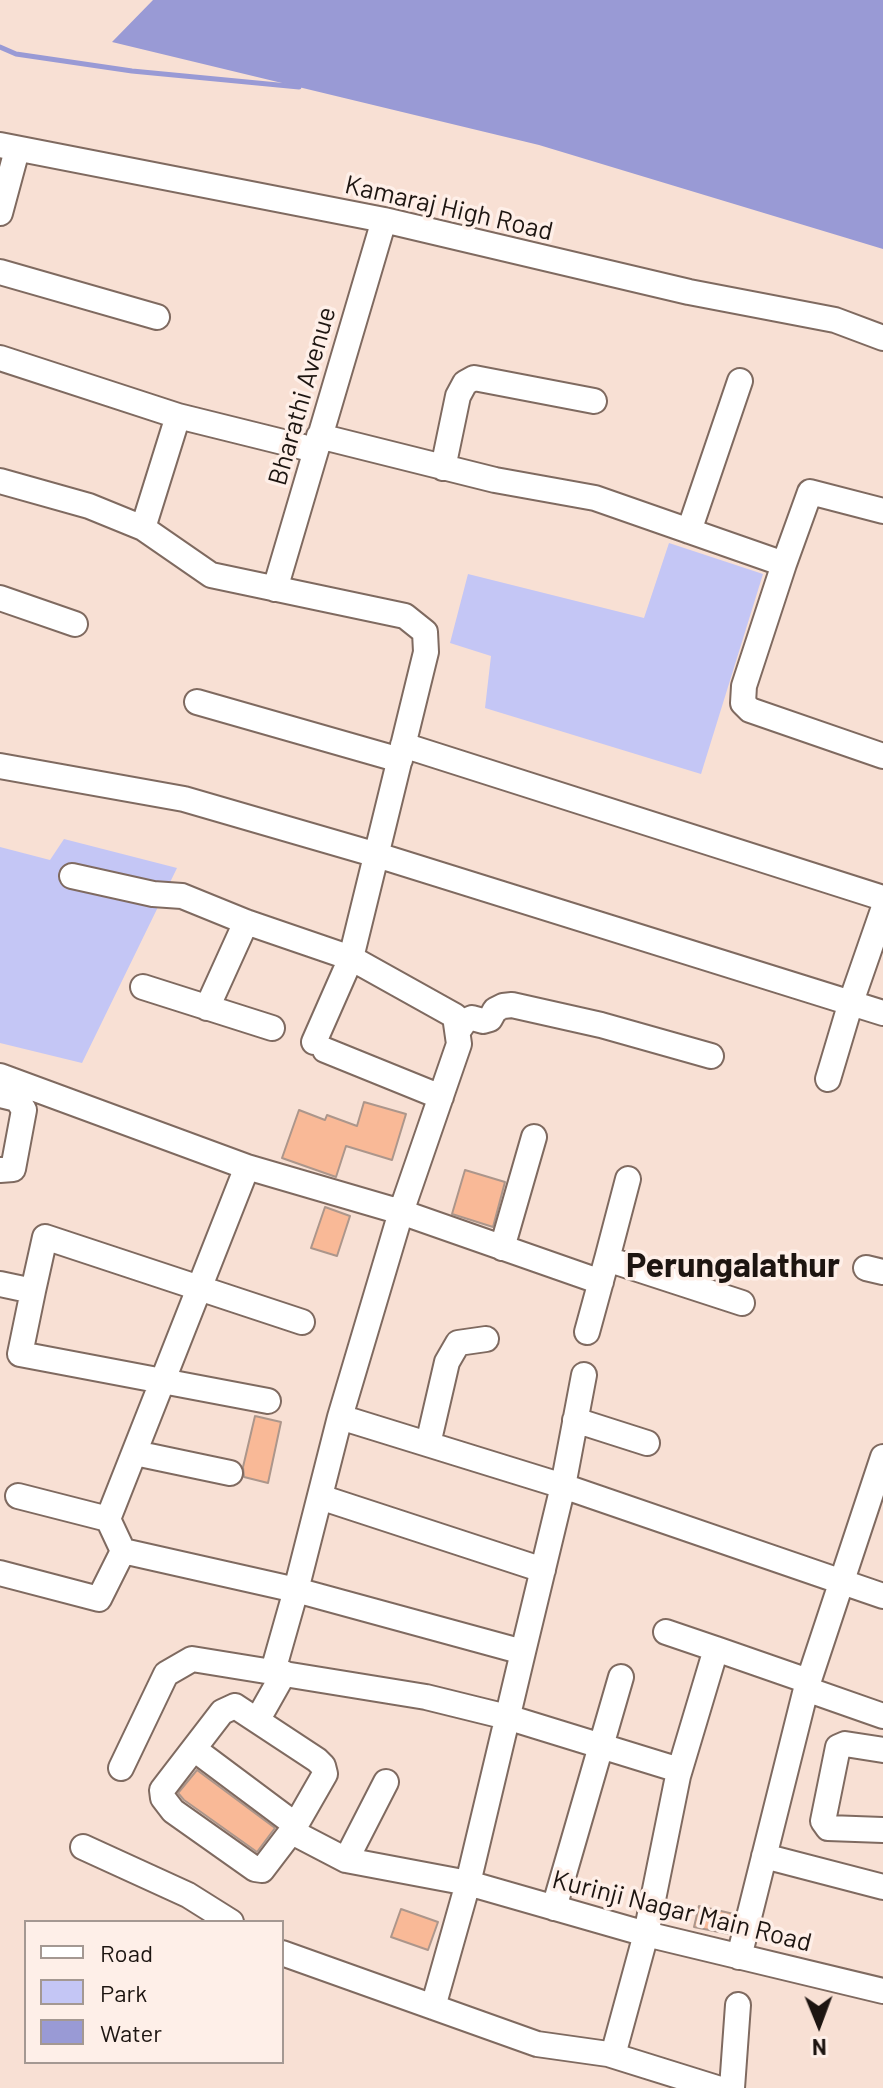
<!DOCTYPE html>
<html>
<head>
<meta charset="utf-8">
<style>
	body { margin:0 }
	#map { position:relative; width:883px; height:2088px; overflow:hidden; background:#f8e0d4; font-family:Barlow,sans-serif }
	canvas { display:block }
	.legend { position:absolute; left:24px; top:1920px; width:260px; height:144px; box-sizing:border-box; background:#feefe8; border:2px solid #a49892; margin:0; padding:10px 14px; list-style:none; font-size:24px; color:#1d1511 }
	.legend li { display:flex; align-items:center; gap:16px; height:40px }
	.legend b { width:40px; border:2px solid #a49892 }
	.north { position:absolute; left:779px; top:1984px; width:80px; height:80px; -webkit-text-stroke:6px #feefe8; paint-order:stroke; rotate:179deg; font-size:22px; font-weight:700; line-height:32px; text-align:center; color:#1d1511 }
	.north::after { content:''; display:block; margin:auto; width:28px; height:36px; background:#1d1511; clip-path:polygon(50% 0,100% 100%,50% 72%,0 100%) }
</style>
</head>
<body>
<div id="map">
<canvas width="883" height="2088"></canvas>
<ul class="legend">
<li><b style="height:10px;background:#fff"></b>Road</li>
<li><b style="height:22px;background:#c4c6f5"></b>Park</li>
<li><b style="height:22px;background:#999ad5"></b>Water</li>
</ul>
<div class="north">N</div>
</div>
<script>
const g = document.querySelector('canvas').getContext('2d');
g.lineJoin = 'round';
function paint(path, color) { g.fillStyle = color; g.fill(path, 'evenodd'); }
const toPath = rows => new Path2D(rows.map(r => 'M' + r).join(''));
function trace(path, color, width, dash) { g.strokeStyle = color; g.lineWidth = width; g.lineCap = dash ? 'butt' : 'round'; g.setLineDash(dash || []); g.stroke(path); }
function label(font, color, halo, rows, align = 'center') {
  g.font = font + ' Barlow,sans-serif'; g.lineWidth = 7; g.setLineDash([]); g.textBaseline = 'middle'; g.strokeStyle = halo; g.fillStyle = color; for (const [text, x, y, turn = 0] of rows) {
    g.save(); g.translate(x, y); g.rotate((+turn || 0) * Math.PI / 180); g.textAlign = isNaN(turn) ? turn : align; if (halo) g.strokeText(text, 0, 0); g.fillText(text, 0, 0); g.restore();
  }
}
paint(toPath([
	[669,543,763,574,701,774,485,708,491,656,450,643,468,574,644,618],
	[64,839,177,868,82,1063,0,1043,0,847,50,860]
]), '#c4c6f5');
paint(toPath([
	[153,0,883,0,883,249,539,145,112,42]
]), '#999ad5');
trace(toPath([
	[0,47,16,54,132,71,299,87]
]), '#999ad5', 5);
const building = toPath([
	[364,1102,406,1114,392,1160,346,1146,336,1177,282,1158,299,1110,325,1120,327,1115,357,1126,364,1102],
	[465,1170,505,1182,493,1227,452,1214,465,1170],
	[325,1207,350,1216,337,1256,311,1248,325,1207],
	[255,1416,281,1422,268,1483,244,1477,243,1467,255,1416],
	[197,1770,275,1828,257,1852,184,1800,178,1793,197,1770],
	[699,1906,734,1914,729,1934,694,1927,699,1906],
	[401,1909,438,1922,428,1950,391,1937,401,1909]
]);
paint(building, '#f9b997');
trace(building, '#ac968b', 2);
const minor = toPath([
	[0,145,384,220,689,292,835,320,883,338],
	[0,213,17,150],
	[0,272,157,317],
	[0,358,178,416,315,450],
	[319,436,495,480,595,498,784,564,810,492,883,511],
	[443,468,458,396,465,383,474,378,594,401],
	[0,481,89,506,143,528,211,575,405,616,425,632,426,652,351,958,246,922,182,896,153,894,72,876],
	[143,528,178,416],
	[689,531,740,381],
	[784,564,744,686,743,703,750,710,883,756],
	[275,589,384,220],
	[0,598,75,624],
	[197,702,400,760],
	[403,745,883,898],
	[0,766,184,799,377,855,883,1013],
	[143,987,272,1028],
	[207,1008,246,922],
	[458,1031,465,1021,472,1018,483,1021,490,1019,495,1010,503,1006,512,1005,601,1025,711,1056],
	[314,1042,351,958,455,1016,459,1044,401,1212,340,1417,296,1590,523,1652],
	[325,1050,441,1097],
	[0,1076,247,1167,401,1212,601,1282],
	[828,1079,851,1002,883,910],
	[0,1095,17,1099,24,1110,13,1169,0,1170],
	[502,1248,534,1137],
	[607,1259,628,1179],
	[866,1268,883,1272],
	[0,1284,33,1291,20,1354,268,1401],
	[33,1291,45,1237,302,1322],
	[587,1332,607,1259,742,1303],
	[340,1417,563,1486,883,1596],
	[575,1420,647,1443],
	[428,1444,447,1362,458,1343,486,1339],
	[135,1453,230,1473],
	[18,1496,108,1519],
	[320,1497,543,1570],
	[123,1551,108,1519,247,1167],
	[123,1551,296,1590,273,1671],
	[0,1573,99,1599,123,1551],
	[666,1632,716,1649],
	[806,1689,883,1716],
	[235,1706,317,1760,323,1766,325,1774,294,1828,262,1870,255,1869,173,1811,163,1798,162,1790,222,1712,235,1706],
	[258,1719,284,1673],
	[194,1749,289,1820,298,1835,346,1860,468,1883,646,1934,883,1991],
	[883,1750,845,1744,838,1747,823,1821,828,1828,883,1830],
	[121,1768,166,1674,192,1659,426,1697,507,1717,679,1770],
	[83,1847,188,1895,231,1922],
	[764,1856,883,1887],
	[346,1860,386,1782],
	[554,1908,621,1677],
	[282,1953,537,2044,608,2054,717,2088],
	[739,1957,806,1689,883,1457],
	[433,2007,468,1883,523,1652,563,1486,584,1375],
	[613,2055,646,1934,678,1776,716,1649,808,1681],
	[732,2088,738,2005]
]);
trace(minor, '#7f6a60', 28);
trace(minor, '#fff', 24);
label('26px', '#1d1511', '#feefe8', [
	["Kamaraj High Road",449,208,13],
	["Bharathi Avenue",302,396,-74],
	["Kurinji Nagar Main Road",682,1911,14]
]);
label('bold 34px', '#1d1511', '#feefe8', [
	["Perungalathur",733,1266]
]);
</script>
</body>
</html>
